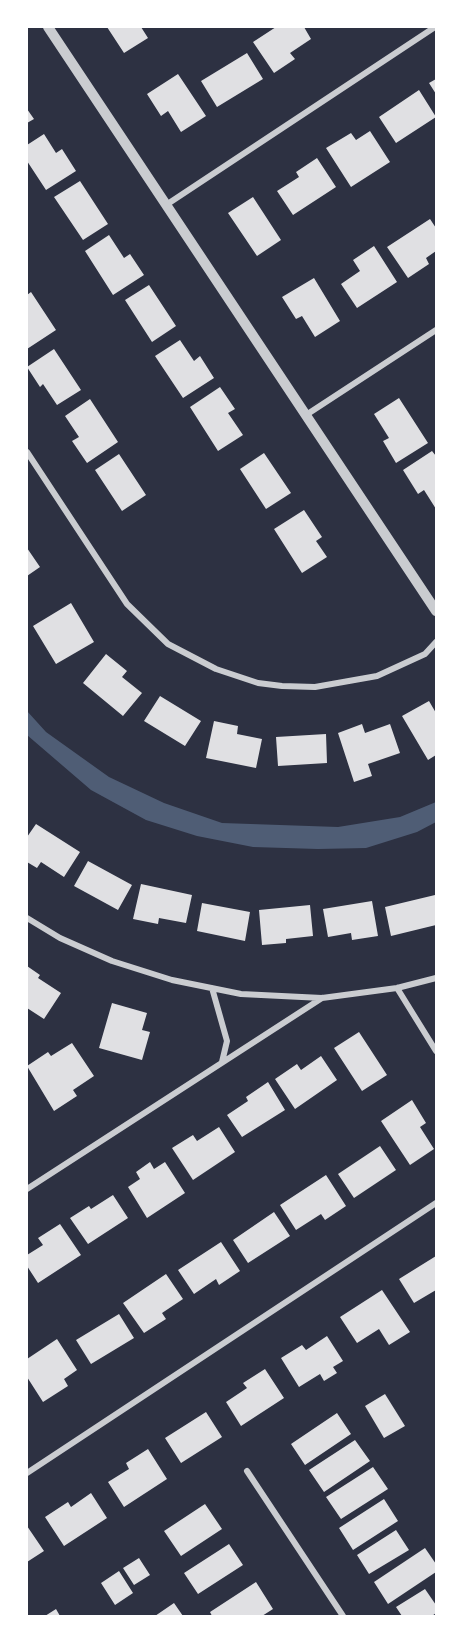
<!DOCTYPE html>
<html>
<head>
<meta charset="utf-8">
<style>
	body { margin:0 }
	#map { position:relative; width:463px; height:1643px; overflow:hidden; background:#2d3142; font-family:"Roboto Condensed",sans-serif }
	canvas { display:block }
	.frame { position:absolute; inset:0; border:28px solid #fff; pointer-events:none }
</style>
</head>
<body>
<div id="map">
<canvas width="463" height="1643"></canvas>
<div class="frame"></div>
</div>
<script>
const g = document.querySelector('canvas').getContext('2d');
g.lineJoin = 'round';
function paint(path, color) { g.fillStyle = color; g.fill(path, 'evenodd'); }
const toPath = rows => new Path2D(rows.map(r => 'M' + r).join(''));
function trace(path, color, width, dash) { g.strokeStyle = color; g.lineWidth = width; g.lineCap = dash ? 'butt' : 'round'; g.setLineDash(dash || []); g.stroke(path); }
paint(toPath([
	[27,711,46,732,109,777,164,803,222,823,338,827,400,817,436,802,436,822,417,832,366,848,318,849,253,847,197,836,146,820,91,790,27,735]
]), '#4f5d75');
paint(toPath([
	[107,27,141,27,148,38,124,53],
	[276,27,304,27,311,39,290,53,295,59,274,73,253,42],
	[247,53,263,79,217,107,201,81],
	[178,74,206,116,181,132,168,111,161,116,147,94],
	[436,79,436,94,429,83],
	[419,90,436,117,396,143,379,117],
	[27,109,34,119,27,123],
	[370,131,390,162,351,187,326,148,351,133,356,140],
	[44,134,56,153,62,149,76,171,46,190,27,161,27,145],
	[317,158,336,187,293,215,277,191,299,177,296,172],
	[80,181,108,224,83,240,54,197],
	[253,197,281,240,257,256,228,213],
	[430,219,436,228,436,251,426,258,429,264,408,278,387,247],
	[109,235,124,258,130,254,144,275,113,295,85,251],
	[374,246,397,282,357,308,341,284,360,271,353,260],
	[314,278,340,321,315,337,302,316,296,319,282,297],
	[149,285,176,326,152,342,125,300],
	[31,292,56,330,27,349,27,295],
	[180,340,194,361,200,356,214,378,183,398,155,356],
	[54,349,81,390,57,405,43,384,40,387,27,367],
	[220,387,235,409,228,413,243,435,218,451,190,407],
	[399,398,428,443,396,463,383,441,389,438,374,414],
	[90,399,118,442,87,463,72,441,79,437,65,416],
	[432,451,436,456,436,509,424,490,418,494,403,470],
	[264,453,291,493,266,509,240,469],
	[119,454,146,495,122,511,95,470],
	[304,510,322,537,316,541,327,557,302,573,274,529],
	[27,548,40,567,27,576],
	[71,603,94,642,56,664,33,626],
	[106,654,127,671,122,677,142,693,123,716,83,683],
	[160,696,201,721,185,746,144,721],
	[429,701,436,713,436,755,428,760,402,716],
	[214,721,238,726,237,734,262,739,256,768,206,758],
	[362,724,365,733,390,724,400,753,368,764,372,776,354,782,338,733],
	[326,734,327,763,278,766,276,737],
	[36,824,80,852,64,877,41,862,37,868,27,862,27,837],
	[88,861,132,885,118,910,74,886],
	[141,884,192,895,186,923,159,918,158,924,133,919],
	[435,895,436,925,391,936,385,907],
	[372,901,378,936,352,940,351,933,328,937,323,909],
	[202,903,250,912,245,941,197,931],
	[310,905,313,936,286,939,286,943,262,945,259,910],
	[27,966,40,975,38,978,61,993,44,1019,27,1008],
	[112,1003,147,1013,142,1030,150,1032,142,1060,99,1048],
	[359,1032,387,1075,362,1091,334,1048],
	[72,1043,94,1076,73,1090,77,1096,54,1111,27,1066,48,1052,51,1056],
	[321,1056,337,1080,295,1109,275,1079,297,1064,301,1070],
	[268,1082,285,1110,242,1137,227,1115,248,1101,246,1097],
	[412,1100,426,1123,420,1127,434,1149,410,1165,381,1121],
	[219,1127,235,1152,193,1180,172,1148,193,1135,197,1141],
	[380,1146,396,1170,354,1198,338,1174],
	[150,1162,154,1169,165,1162,185,1193,147,1218,128,1187,140,1179,136,1172],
	[326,1175,346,1206,325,1220,321,1214,296,1230,280,1205],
	[113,1195,128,1218,88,1244,70,1218,89,1206,91,1209],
	[274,1212,290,1236,248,1263,233,1240],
	[60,1224,81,1255,38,1283,27,1266,27,1255,43,1245,38,1238],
	[221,1242,240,1271,219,1285,216,1279,194,1294,178,1270],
	[436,1256,436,1290,414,1303,399,1279],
	[166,1274,183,1299,162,1313,166,1319,144,1333,123,1303],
	[382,1290,410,1332,389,1345,379,1329,357,1343,340,1317],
	[119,1314,134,1338,91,1364,76,1340],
	[327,1336,343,1361,333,1367,337,1373,324,1381,320,1374,299,1387,281,1358,302,1345,306,1350],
	[57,1339,77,1370,64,1379,68,1386,43,1402,27,1377,27,1359],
	[265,1369,284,1398,241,1426,226,1402,247,1388,243,1383],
	[385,1394,405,1426,384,1438,365,1406],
	[206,1412,222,1437,181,1463,165,1438],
	[337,1413,351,1434,305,1465,291,1444],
	[355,1440,370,1461,324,1492,309,1470],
	[148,1449,167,1479,124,1507,108,1482,129,1469,126,1463],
	[373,1467,388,1489,341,1519,326,1497],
	[91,1493,107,1518,64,1546,45,1517,68,1502,71,1507],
	[384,1499,398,1521,353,1550,339,1528],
	[205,1504,222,1529,181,1556,164,1531],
	[27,1526,44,1551,27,1562],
	[396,1530,409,1550,369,1574,357,1555],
	[229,1544,243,1565,198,1594,184,1573],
	[425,1548,436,1564,436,1572,388,1604,374,1582],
	[139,1558,150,1575,134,1585,123,1568],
	[119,1571,133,1593,115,1605,101,1583],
	[256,1582,273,1609,262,1616,212,1616,210,1612],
	[425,1589,436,1605,436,1613,432,1616,402,1616,396,1607],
	[174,1603,183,1616,155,1616],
	[56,1609,60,1616,45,1616]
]), '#e0e0e3');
trace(toPath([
	[166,205,435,27],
	[306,415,436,330],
	[27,452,127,604,168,644,216,669,258,683,282,686,315,687,377,676,425,654,436,642],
	[27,918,60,938,112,961,172,980,241,994,322,998,397,988,436,978],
	[212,988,227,1041,222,1062],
	[397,988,436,1051],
	[27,1189,322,998],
	[247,1471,343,1616],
	[27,1473,436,1203]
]), '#caccd0', 6);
trace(toPath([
	[48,27,436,611]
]), '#caccd0', 10);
</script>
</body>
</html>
